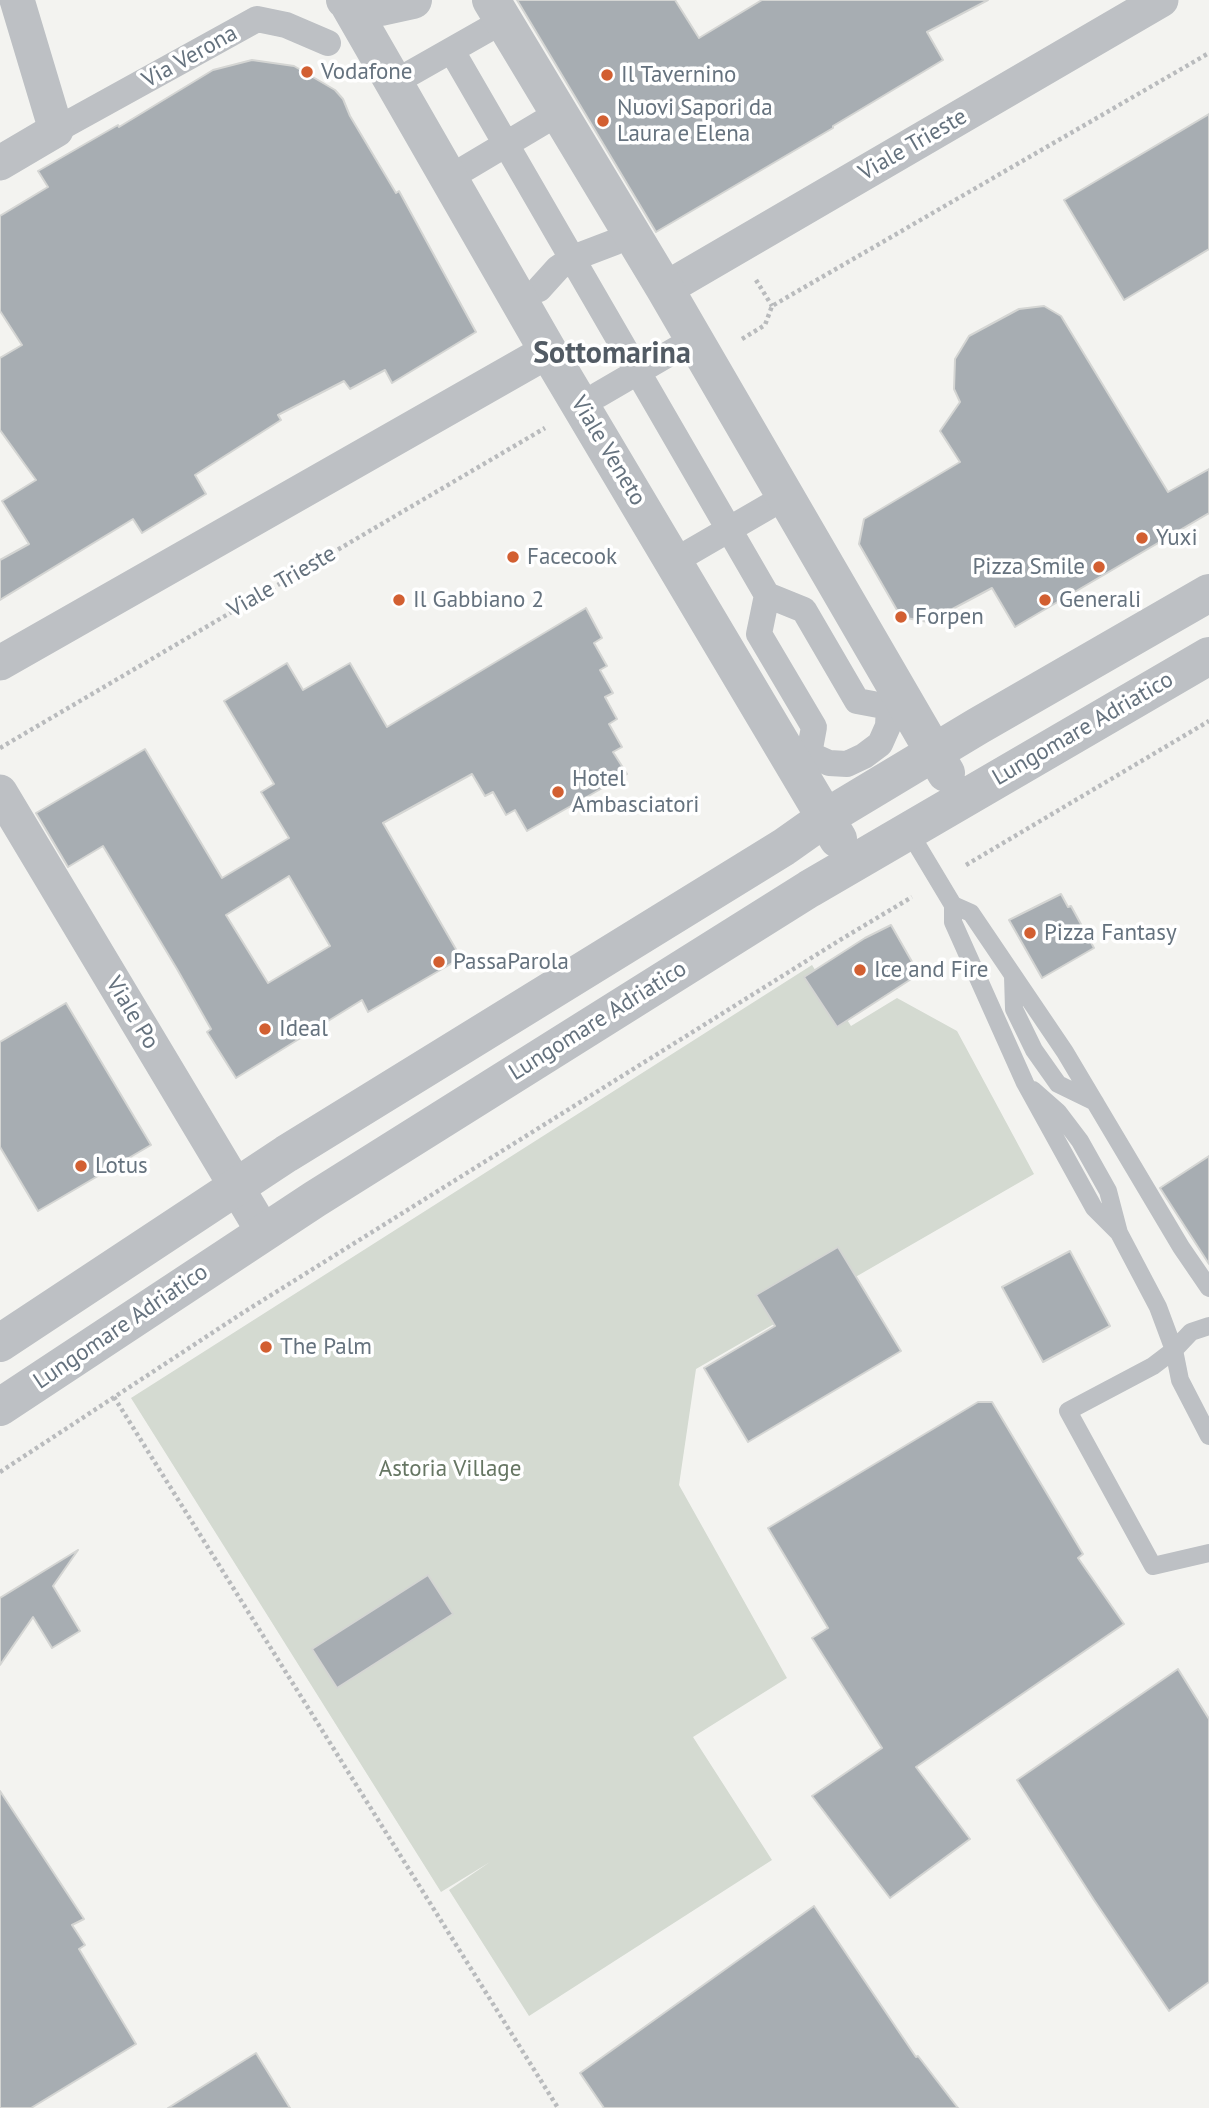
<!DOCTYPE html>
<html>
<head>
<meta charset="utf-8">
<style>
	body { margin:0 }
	canvas { display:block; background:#f3f3f0 }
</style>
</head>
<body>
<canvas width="1209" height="2108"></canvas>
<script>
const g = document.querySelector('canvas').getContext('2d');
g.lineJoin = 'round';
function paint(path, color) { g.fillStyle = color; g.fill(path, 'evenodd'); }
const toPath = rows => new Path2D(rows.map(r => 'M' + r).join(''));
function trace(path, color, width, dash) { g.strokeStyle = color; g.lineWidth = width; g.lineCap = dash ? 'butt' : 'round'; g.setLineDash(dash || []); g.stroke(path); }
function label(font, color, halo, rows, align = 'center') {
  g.font = font + ' "PT Sans",sans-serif'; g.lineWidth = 7; g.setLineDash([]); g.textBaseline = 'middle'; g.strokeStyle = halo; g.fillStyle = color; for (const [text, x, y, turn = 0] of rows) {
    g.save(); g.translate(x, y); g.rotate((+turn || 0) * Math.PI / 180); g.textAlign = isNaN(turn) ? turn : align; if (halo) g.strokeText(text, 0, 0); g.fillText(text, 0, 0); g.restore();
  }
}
paint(toPath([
	[812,965,851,1026,897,998,957,1031,1034,1174,696,1369,679,1485,787,1678,693,1737,772,1860,529,2016,449,1890,490,1862,441,1892,131,1398]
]), '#d4dad1');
const building = toPath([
	[517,0,675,0,699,38,762,0,988,0,927,32,943,60,833,126,833,128,656,232,517,0],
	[252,60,294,66,335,90,343,99,350,116,396,193,399,191,476,332,392,383,385,370,350,389,344,381,278,415,281,420,195,475,206,494,142,533,133,519,0,600,0,560,29,544,2,501,36,480,0,430,0,358,22,345,0,311,0,216,48,187,38,171,118,125,119,127,213,70,252,60],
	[1209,114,1209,249,1124,300,1064,200,1209,114],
	[1044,306,1061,316,1168,492,1209,469,1209,513,1015,627,992,588,928,622,901,617,859,544,864,519,960,462,940,431,960,402,954,389,955,359,969,336,1019,309,1044,306],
	[586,608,602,638,594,643,607,666,600,670,613,693,605,697,617,719,609,724,622,747,613,752,627,774,527,831,515,810,506,815,493,792,485,796,472,774,383,823,461,958,368,1012,362,1000,236,1078,207,1032,211,1029,177,969,103,846,68,867,36,813,145,749,222,878,289,838,261,792,274,784,224,701,287,663,303,690,350,663,387,727,586,608],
	[289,876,330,946,268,983,226,915,289,876],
	[1061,894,1068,907,1071,906,1094,948,1042,978,1009,920,1061,894],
	[891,925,919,974,837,1027,804,977,865,938,891,925],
	[66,1003,151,1145,38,1211,0,1147,0,1042,66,1003],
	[1209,1156,1209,1264,1160,1188,1209,1156],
	[838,1247,901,1351,748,1442,704,1368,775,1326,756,1295,838,1247],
	[1070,1251,1110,1326,1043,1362,1002,1287,1070,1251],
	[978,1402,992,1402,1083,1554,1078,1558,1124,1624,916,1767,970,1839,890,1898,812,1796,882,1748,812,1638,828,1628,768,1528,978,1402],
	[78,1550,53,1586,80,1631,52,1648,33,1617,0,1665,0,1598,78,1550],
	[428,1575,453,1614,337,1688,312,1649,428,1575],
	[1178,1669,1209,1719,1209,1982,1169,2011,1094,1900,1017,1780,1178,1669],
	[0,1791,84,1919,72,1925,85,1945,79,1949,136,2044,31,2108,0,2108,0,1791],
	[814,1906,916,2057,918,2056,958,2108,604,2108,580,2073,814,1906],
	[256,2053,290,2108,168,2108,256,2053]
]);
paint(building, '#a7adb2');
trace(building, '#d4d5d3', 2);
trace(toPath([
	[756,280,772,306],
	[742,339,765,325,772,306,1209,53],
	[0,748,545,428],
	[966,865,1209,721],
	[114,1397,558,2108],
	[0,1472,244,1312,840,940,912,897]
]), '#b9bbbd', 4.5, [3.5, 3.5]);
trace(toPath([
	[908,830,953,905,953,922,1025,1083,1094,1208,1119,1233],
	[953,905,971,913,1065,1052,1181,1247,1209,1288],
	[1013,976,1014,1009,1034,1050,1058,1084,1095,1102],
	[1033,1090,1058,1112,1080,1141,1108,1191,1119,1233,1158,1307,1174,1350,1180,1380,1209,1436],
	[1209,1326,1191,1332,1174,1350,1153,1366,1068,1411,1153,1566,1209,1553]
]), '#bdc0c4', 18);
trace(toPath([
	[452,51,767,595,759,634,814,727,809,754,829,763,847,764,864,756,880,744,888,726,889,707,857,701,804,610,767,595],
	[411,73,492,27],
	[56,130,257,19,286,25,328,43],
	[466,168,545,121],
	[539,289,558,268,573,258,615,242],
	[598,395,677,349],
	[690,552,771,505]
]), '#bdc0c4', 26);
trace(toPath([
	[0,163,56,130,17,0],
	[665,289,1161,0],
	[0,663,548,351],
	[0,792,264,1233]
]), '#bdc0c4', 35);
trace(toPath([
	[345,0,381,7,413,0],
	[491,0,665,289,946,773],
	[347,1,548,351,838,839],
	[0,1343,286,1154,784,847,825,818,978,726,1209,593],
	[0,1407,315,1199,809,889,1209,656]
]), '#bdc0c4', 38);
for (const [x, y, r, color] of [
	[307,72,7,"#d25f31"],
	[607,75,7,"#d25f31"],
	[603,121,7,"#d25f31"],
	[1142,538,7,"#d25f31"],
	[513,557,7,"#d25f31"],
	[1099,567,7,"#d25f31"],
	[399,600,7,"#d25f31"],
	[1045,600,7,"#d25f31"],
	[901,617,7,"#d25f31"],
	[558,792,7,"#d25f31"],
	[1030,933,7,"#d25f31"],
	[439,962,7,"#d25f31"],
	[860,970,7,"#d25f31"],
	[265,1029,7,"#d25f31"],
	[81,1166,7,"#d25f31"],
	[266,1347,7,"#d25f31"]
]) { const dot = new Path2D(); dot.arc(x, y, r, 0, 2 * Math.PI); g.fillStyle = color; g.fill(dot); trace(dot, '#fff', 2.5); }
label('23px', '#65727e', '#fff', [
	["Via Verona",190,57,-29],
	["Viale Trieste",913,145,-30],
	["Viale Veneto",608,451,59],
	["Viale Trieste",282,582,-30],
	["Lungomare Adriatico",1083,729,-30],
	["Viale Po",132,1013,59],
	["Lungomare Adriatico",598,1021,-32],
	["Lungomare Adriatico",121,1327,-34]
]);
label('23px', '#65727e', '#fff', [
	["Vodafone",321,72],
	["Il Tavernino",621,75],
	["Nuovi Sapori da",617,108],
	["Laura e Elena",617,134],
	["Yuxi",1156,538],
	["Facecook",527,557],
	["Pizza Smile",1085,567,"right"],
	["Il Gabbiano 2",413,600],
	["Generali",1059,600],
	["Forpen",915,617],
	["Hotel",572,779],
	["Ambasciatori",572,805],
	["Pizza Fantasy",1044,933],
	["PassaParola",453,962],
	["Ice and Fire",874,970],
	["Ideal",279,1029],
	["Lotus",95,1166],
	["The Palm",280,1347]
], 'left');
label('23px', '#667663', '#fff', [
	["Astoria Village",450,1469]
]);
label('bold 30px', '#525b64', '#fff', [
	["Sottomarina",612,354]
]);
</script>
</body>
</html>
